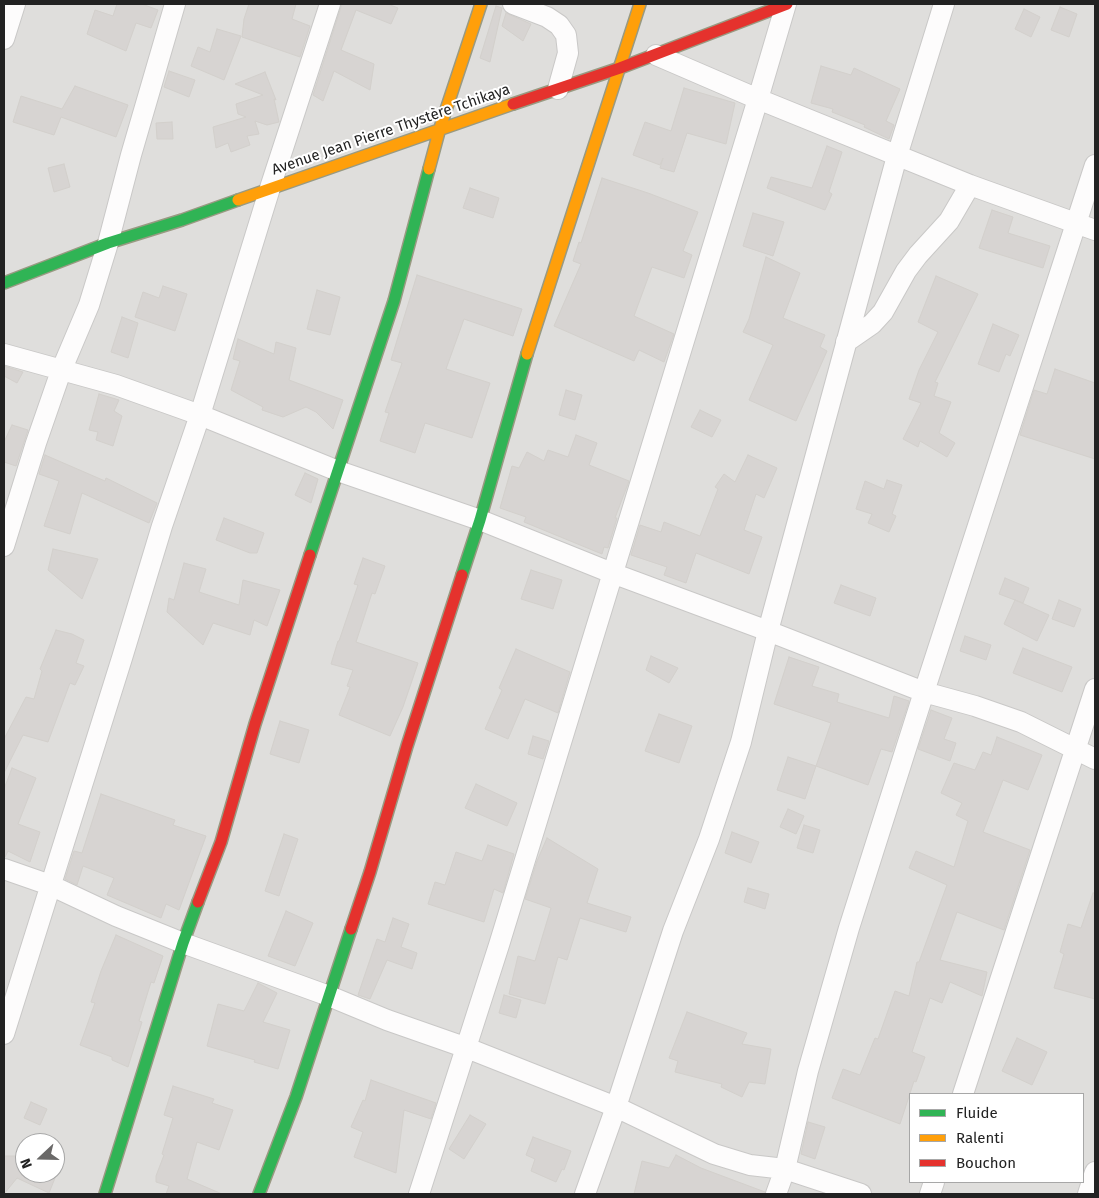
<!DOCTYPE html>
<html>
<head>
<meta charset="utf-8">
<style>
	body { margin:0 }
	#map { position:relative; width:1099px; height:1198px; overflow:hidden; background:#f0eeeb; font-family:"Fira Sans",sans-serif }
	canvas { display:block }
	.frame { position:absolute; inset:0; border:5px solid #222; pointer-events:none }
	.legend { position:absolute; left:909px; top:1093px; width:175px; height:90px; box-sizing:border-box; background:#fff; border:1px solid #a7a7a7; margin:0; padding:6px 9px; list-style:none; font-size:15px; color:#222 }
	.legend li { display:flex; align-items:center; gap:10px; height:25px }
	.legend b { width:25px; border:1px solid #a7a7a7 }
	.north { position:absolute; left:15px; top:1133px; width:50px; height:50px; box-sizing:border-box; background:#fff; border:1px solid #a7a7a7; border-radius:50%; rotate:249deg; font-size:14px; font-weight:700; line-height:20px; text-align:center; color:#222 }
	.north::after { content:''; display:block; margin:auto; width:18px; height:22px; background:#6a6968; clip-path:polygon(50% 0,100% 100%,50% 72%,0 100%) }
</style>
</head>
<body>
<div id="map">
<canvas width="1099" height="1198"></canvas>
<div class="frame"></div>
<ul class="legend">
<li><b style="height:6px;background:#30b455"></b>Fluide</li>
<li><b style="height:6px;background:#ff9f0a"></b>Ralenti</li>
<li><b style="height:6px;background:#e5322d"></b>Bouchon</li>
</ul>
<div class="north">N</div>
</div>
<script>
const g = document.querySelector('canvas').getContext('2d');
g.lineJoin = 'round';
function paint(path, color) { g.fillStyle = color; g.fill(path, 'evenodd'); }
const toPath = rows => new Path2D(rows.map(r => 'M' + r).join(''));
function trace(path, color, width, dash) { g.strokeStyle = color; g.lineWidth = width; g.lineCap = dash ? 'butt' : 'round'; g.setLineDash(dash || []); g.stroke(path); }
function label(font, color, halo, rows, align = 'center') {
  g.font = font + ' "Fira Sans",sans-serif'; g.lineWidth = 4; g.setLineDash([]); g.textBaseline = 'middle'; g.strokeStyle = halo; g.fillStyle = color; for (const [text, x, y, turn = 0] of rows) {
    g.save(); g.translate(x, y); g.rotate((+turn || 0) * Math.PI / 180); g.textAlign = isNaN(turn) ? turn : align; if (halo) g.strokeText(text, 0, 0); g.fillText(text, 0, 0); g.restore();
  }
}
paint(toPath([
	[4,4,1095,4,1095,1194,4,1194],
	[910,1094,1083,1094,1083,1182,910,1182],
	[25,1143,55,1143,55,1173,25,1173]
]), '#dfdedc');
const building = toPath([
	[117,4,142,4,158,10,151,28,136,23,126,51,87,34,95,10,113,16,117,4],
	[249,4,296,4,292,19,310,26,300,57,242,37,244,19,249,4],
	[342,4,388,4,398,8,391,24,356,10,341,50,374,64,370,90,334,71,323,101,313,95,342,4],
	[496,6,502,8,490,62,480,58,496,6],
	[1060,7,1077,14,1069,37,1051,30,1060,7],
	[1024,9,1040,17,1031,37,1015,29,1024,9],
	[506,13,531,24,523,41,502,26,506,13],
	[217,29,241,36,224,80,191,66,198,47,210,52,217,29],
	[821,66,851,75,854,68,900,89,886,121,894,125,889,139,864,127,865,125,832,112,833,109,811,103,821,66],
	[169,71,195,80,189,97,164,87,169,71],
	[265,72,276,100,274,99,279,122,267,125,255,121,259,134,247,136,250,145,231,152,228,143,216,148,213,127,246,117,238,114,236,104,263,95,235,84,265,72],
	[75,86,128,105,116,137,61,117,54,135,13,122,21,96,62,109,75,86],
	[684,88,735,103,726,144,687,133,674,172,660,168,663,158,660,165,633,155,645,122,671,131,684,88],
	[172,122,173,139,157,139,156,123,172,122],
	[827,146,842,152,829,192,832,194,825,210,767,188,771,177,812,188,827,146],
	[64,164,70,187,54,192,48,168,64,164],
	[602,178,648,193,698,212,683,251,692,255,684,278,652,267,634,316,674,334,664,362,639,350,634,361,554,326,581,264,573,261,579,242,581,243,602,178],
	[470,188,499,198,493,218,463,208,470,188],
	[992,210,1013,217,1008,233,1050,246,1043,268,979,248,992,210],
	[753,213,784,222,773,256,743,246,753,213],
	[766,257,800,273,783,318,825,335,820,347,827,351,796,421,749,400,773,345,743,332,749,319,766,257],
	[417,275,522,309,513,336,464,319,446,369,490,383,472,438,425,423,415,453,380,441,389,413,385,412,402,363,391,360,417,275],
	[936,276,978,294,935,382,938,383,934,396,951,402,939,433,955,443,947,457,920,441,918,447,903,439,921,403,909,399,919,370,938,332,918,322,936,276],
	[163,286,187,294,175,331,135,317,143,292,159,298,163,286],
	[317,290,340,297,330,335,307,329,317,290],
	[122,317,138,323,128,358,111,352,122,317],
	[993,324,1019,335,1010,356,1006,354,999,372,978,364,993,324],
	[238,339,274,354,276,342,296,348,289,380,343,400,333,429,316,412,306,407,283,417,262,410,263,407,231,390,240,361,233,359,238,339],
	[4,366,23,372,17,383,4,376,4,366],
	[1055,369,1095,383,1095,459,1020,435,1034,390,1047,394,1055,369],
	[566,390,582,395,575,420,559,415,566,390],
	[99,394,119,400,114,411,122,416,113,446,96,440,98,432,89,430,99,394],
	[700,410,721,420,712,437,691,427,700,410],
	[12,425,28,430,16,466,4,462,4,442,12,425],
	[576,435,597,443,589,465,629,481,615,518,617,518,608,548,604,547,602,554,524,522,526,517,500,508,512,466,519,468,527,452,544,461,548,450,568,457,576,435],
	[45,455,105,481,106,478,157,503,149,523,82,493,70,534,44,526,59,481,39,474,45,455],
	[748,455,777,468,764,498,756,494,744,530,762,537,749,574,696,553,686,583,664,575,667,567,631,555,640,525,661,532,664,522,700,536,718,489,715,487,724,474,735,482,748,455],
	[305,473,318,479,311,503,295,495,305,473],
	[887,480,902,485,892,514,896,516,889,532,868,523,872,514,856,509,865,481,884,489,887,480],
	[224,518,264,533,257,553,250,553,216,540,224,518],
	[53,549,98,559,82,599,48,570,53,549],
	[363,558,385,566,375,594,372,593,356,642,418,663,403,707,390,736,339,715,350,687,347,686,353,670,331,664,338,641,339,641,358,585,354,584,363,558],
	[184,563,206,569,199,592,239,605,243,580,280,590,267,626,254,620,250,635,213,623,203,645,167,612,169,598,174,600,184,563],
	[531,570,562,580,553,609,521,599,531,570],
	[1005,578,1029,588,1023,603,999,594,1005,578],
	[841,585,876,598,870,616,834,603,841,585],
	[1015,600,1049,615,1037,641,1004,624,1015,600],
	[1059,600,1081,609,1074,627,1052,619,1059,600],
	[56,630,72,634,84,640,76,663,84,666,75,685,70,683,48,742,23,735,4,773,4,739,26,697,34,699,42,671,40,669,56,630],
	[965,636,991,645,986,660,960,651,965,636],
	[1023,648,1072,667,1062,692,1013,673,1023,648],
	[516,649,570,672,558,713,525,699,508,739,485,729,502,690,499,688,516,649],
	[651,656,678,668,669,683,646,670,651,656],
	[789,657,819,667,812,686,839,694,837,702,889,718,894,696,909,701,892,752,881,749,868,785,816,766,831,723,774,704,789,657],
	[931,710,952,718,944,739,956,743,950,761,918,749,931,710],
	[659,714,692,726,679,763,645,751,659,714],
	[280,721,309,730,299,763,270,754,280,721],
	[533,736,549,741,543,759,528,754,533,736],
	[997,737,1042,755,1028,790,1003,780,983,832,1030,850,1004,930,957,912,940,960,987,972,982,996,950,982,942,1003,930,998,912,1052,925,1057,916,1082,914,1081,900,1124,832,1098,843,1069,860,1075,875,1038,878,1039,895,991,909,996,917,962,919,962,947,885,909,868,916,851,954,867,968,821,956,815,962,803,941,793,954,763,975,770,983,752,991,755,997,737],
	[788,757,816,766,805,799,777,790,788,757],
	[12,768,36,778,18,824,40,832,30,862,8,851,5,857,4,857,4,789,12,768],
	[476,784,517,803,507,826,465,808,476,784],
	[101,794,175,820,173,825,206,836,179,910,166,904,161,918,107,895,114,878,83,866,77,885,65,879,74,851,82,853,101,794],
	[788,809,804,816,796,834,780,827,788,809],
	[804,825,820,830,813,853,797,848,804,825],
	[732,832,759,842,751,863,725,853,732,832],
	[284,834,298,839,279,896,265,891,284,834],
	[547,838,598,869,587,903,631,917,626,932,580,918,567,960,558,957,545,1004,509,994,518,956,535,961,551,908,525,899,537,861,547,838],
	[488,845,514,854,503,893,494,889,484,922,428,904,435,882,445,885,456,852,482,861,488,845],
	[748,888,769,894,765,909,744,902,748,888],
	[1093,893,1095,893,1095,999,1054,988,1064,954,1060,952,1068,924,1081,928,1093,893],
	[286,911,313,923,295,966,268,956,286,911],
	[393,918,409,924,401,947,417,953,412,969,387,960,370,999,358,995,377,939,385,942,393,918],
	[116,935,163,956,154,983,151,982,139,1021,142,1022,128,1067,112,1060,112,1057,80,1045,95,1003,91,1002,101,971,116,935],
	[258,983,277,993,263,1022,290,1030,278,1069,254,1062,255,1060,207,1046,218,1004,244,1011,258,983],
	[504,995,521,1000,516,1018,499,1013,504,995],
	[687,1012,747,1033,742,1044,771,1049,765,1084,749,1082,742,1097,721,1087,722,1084,675,1072,678,1061,669,1058,687,1012],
	[1017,1038,1047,1052,1032,1085,1002,1071,1017,1038],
	[371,1080,436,1103,431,1119,404,1110,396,1173,354,1157,363,1132,351,1127,363,1100,365,1101,371,1080],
	[173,1086,214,1099,212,1103,233,1110,219,1150,197,1142,187,1179,222,1194,166,1194,169,1186,156,1182,156,1176,164,1155,162,1154,173,1118,164,1115,173,1086],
	[31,1102,47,1109,40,1125,24,1118,31,1102],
	[470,1115,486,1124,464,1159,449,1149,470,1115],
	[808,1122,825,1127,815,1159,801,1154,808,1122],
	[533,1137,571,1151,564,1170,562,1169,556,1182,531,1171,535,1159,526,1155,533,1137],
	[676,1155,701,1168,765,1192,764,1194,634,1194,642,1161,669,1168,676,1155],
	[4,1156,17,1156,25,1159,25,1173,57,1173,49,1193,17,1178,4,1194,4,1156]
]);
paint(building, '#d7d4d2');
trace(building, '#d3d0cc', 1);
const street = toPath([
	[513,4,547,17,559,25,566,35,568,53,558,89],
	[4,39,15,4],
	[656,55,758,99,970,185,1095,230],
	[846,342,872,324,883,312,906,271,918,255,949,221,970,185],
	[4,354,116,385,200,415,338,471,480,520,612,573,768,631,924,692,975,706,1021,722,1095,759],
	[4,546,36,443,61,371,89,305,108,243,131,155,175,4],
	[4,869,50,885,116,916,183,943,329,996,387,1020,467,1048,616,1107,714,1154,750,1165,785,1169,861,1194],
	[4,1034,122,658,162,526,200,415,270,188,330,4],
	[963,1094,1095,689],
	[419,1194,499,945,758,99,786,4],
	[585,1194,616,1107,673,931,709,839,741,742,768,631,897,156,944,4],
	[776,1194,785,1169,808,1071,849,928,924,692,1095,165],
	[930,1194,934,1182],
	[1088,1194,1095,1172]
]);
const fast = toPath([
	[4,283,108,243,182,220,238,200],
	[310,555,394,301,429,169],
	[462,575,480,520,527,354],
	[105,1194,183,943,198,902],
	[259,1194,296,1097,351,929]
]);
const slow = toPath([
	[429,169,440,128,481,4],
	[238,200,513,104],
	[527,354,640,4]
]);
const jam = toPath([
	[513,104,620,68,787,4],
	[198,902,221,842,255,724,310,555],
	[351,929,370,872,407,746,462,575]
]);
trace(street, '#c9c8c7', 22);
trace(fast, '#999a82', 14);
trace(slow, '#999a82', 14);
trace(jam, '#999a82', 14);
trace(street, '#fdfcfc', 20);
trace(fast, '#30b455', 11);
trace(slow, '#ff9f0a', 11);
trace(jam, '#e5322d', 11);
label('15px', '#222', '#fff', [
	["Avenue Jean Pierre Thystère Tchikaya",391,130,-19]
]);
</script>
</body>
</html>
